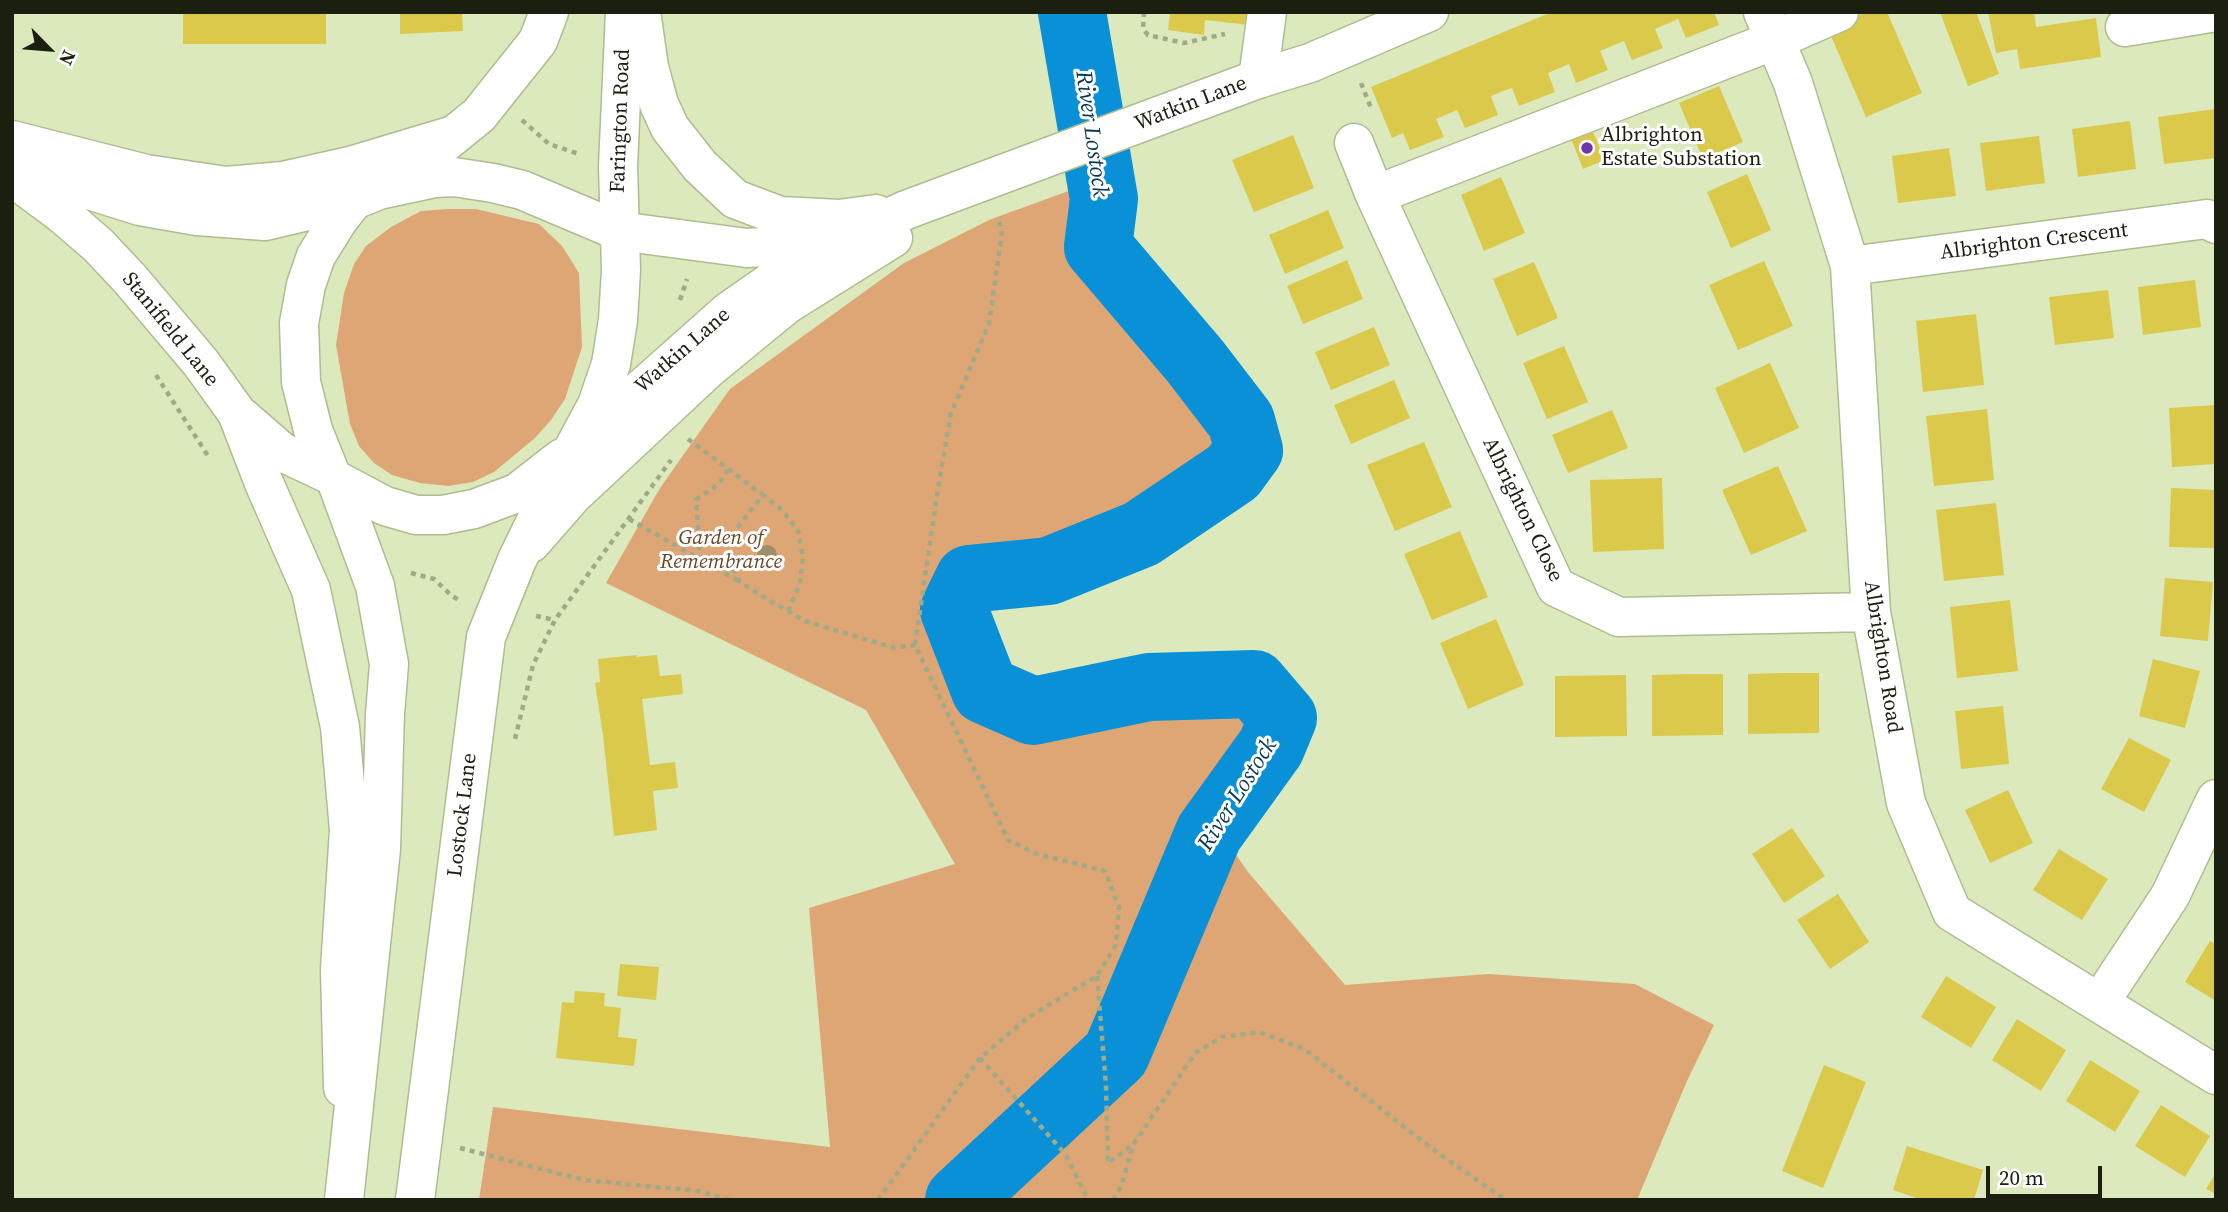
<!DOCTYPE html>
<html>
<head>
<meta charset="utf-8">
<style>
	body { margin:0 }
	#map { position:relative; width:2228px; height:1212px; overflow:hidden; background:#dbe9bd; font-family:"Source Serif 4",serif }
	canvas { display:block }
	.frame { position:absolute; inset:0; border:14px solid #1b1f0f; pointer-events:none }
	.north { position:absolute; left:14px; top:14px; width:70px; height:70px; -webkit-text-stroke:5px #fff; paint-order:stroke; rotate:115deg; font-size:19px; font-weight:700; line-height:28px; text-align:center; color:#1b1f0f }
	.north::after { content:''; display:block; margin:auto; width:24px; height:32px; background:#1b1f0f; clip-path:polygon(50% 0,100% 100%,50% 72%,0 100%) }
	.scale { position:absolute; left:1986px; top:1166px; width:116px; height:32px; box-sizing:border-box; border:4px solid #1b1f0f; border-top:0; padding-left:9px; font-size:21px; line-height:24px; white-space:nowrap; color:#1b1f0f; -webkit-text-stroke:5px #fff; paint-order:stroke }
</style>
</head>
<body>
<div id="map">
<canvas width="2228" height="1212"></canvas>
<div class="frame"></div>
<div class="north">N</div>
<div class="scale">20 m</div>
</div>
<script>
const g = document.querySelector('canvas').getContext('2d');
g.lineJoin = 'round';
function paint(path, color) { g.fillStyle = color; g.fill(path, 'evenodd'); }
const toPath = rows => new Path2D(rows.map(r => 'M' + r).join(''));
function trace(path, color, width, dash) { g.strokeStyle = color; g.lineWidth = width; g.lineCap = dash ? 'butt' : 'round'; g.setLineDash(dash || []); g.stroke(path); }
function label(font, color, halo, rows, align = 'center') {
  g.font = font + ' "Source Serif 4",serif'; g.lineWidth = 6; g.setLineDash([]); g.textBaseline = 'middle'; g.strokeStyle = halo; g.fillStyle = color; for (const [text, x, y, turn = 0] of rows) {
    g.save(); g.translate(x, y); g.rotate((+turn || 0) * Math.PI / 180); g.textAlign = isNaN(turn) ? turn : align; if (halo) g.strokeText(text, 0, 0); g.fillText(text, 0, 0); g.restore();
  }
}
paint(toPath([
	[1085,185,1096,276,1227,441,1202,473,1067,534,963,566,942,602,952,641,987,711,1052,725,1179,703,1252,707,1264,728,1247,759,1208,814,1248,872,1345,985,1488,974,1635,984,1714,1025,1687,1081,1637,1200,479,1200,493,1107,830,1147,809,908,955,864,866,710,606,583,660,488,730,389,904,263,989,220],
	[447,209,476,209,539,224,562,246,579,273,582,347,565,399,551,420,535,438,494,472,473,482,448,486,420,483,392,475,374,463,359,446,350,424,336,345,344,293,354,264,366,246,391,227,421,211]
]), '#dea675');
trace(toPath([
	[959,1200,1116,1054,1209,833,1271,747,1283,718,1254,684,1149,687,1033,711,985,690,954,610,969,579,1049,571,1141,534,1233,472,1249,450,1241,421,1195,361,1098,247,1104,199,1072,12]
]), '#0990d6', 68);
paint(toPath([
	[183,12,326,12,326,44,183,44],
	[400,12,462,12,463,31,400,34],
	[1170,12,1250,12,1249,25,1205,20,1204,35,1168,30],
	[1552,12,1714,12,1719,25,1686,38,1678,19,1655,29,1663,48,1632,60,1624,41,1600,51,1608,70,1593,76,1576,83,1569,64,1548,73,1555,92,1519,106,1512,88,1503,91,1491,96,1498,115,1465,128,1457,110,1436,119,1444,137,1410,150,1403,133,1392,138,1371,87],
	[1866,12,1887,12,1922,93,1866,117,1828,29],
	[1940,12,1976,12,1999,74,1968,86],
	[1988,12,2034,12,2036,27,2096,18,2101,57,2020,69,2017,49,1996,53],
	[1719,86,1743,142,1703,159,1679,103],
	[2215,109,2216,158,2164,164,2158,117],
	[2130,121,2136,169,2078,177,2072,129],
	[1591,127,1605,160,1583,169,1570,136],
	[1293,135,1314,188,1254,212,1232,160],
	[2039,136,2045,183,1986,191,1980,143],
	[1949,148,1956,196,1898,203,1892,156],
	[1747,174,1771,230,1731,248,1707,192],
	[1501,177,1525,233,1484,251,1461,195],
	[1328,210,1344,248,1285,274,1269,235],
	[1347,260,1363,299,1303,324,1287,286],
	[1764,261,1793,326,1738,350,1709,285],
	[1534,262,1558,318,1517,336,1493,279],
	[2195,280,2201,327,2143,335,2138,287],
	[2108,290,2114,338,2055,345,2049,297],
	[1976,314,1984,385,1923,392,1916,321],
	[1374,327,1390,365,1331,390,1315,352],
	[1564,346,1588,402,1547,419,1523,363],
	[1770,363,1799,428,1744,453,1715,388],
	[1394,380,1410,418,1351,444,1334,405],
	[2216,405,2216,464,2172,467,2169,408],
	[1987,409,1994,480,1934,486,1926,416],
	[1612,410,1628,448,1568,473,1552,435],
	[1424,442,1452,507,1395,531,1367,465],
	[1778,466,1807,531,1751,555,1722,490],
	[1662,478,1664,549,1593,552,1590,480],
	[2171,488,2216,490,2216,548,2169,547],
	[1996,503,2004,575,1944,581,1936,510],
	[1460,531,1488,597,1432,620,1404,554],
	[2165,578,2213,582,2208,641,2160,636],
	[2010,600,2018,671,1957,678,1950,607],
	[1496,619,1524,685,1468,709,1440,643],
	[637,655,636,657,657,655,660,676,681,674,683,694,642,699,650,765,675,762,678,788,653,791,657,830,614,836,603,735,595,683,600,682,598,659],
	[2153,659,2200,671,2185,728,2139,716],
	[1784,673,1819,673,1819,733,1748,734,1748,674],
	[1688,674,1723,674,1723,735,1652,736,1652,675],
	[1626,675,1627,736,1555,737,1555,676],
	[2003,706,2009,764,1961,769,1955,711],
	[2129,738,2171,760,2144,812,2101,789],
	[2008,790,2033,843,1990,863,1965,810],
	[1792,828,1825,876,1784,903,1752,854],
	[2059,849,2108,879,2082,920,2033,890],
	[1838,894,1869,942,1830,969,1797,920],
	[2210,941,2216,944,2216,1001,2185,982],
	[620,964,659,967,656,1000,617,996],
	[1946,976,1996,1007,1971,1048,1921,1017],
	[575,991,605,993,604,1006,621,1008,618,1037,637,1039,634,1066,556,1058,562,1002,574,1003],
	[2017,1019,2066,1050,2041,1091,1992,1060],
	[2090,1060,2140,1091,2115,1132,2066,1101],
	[1824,1065,1866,1082,1823,1188,1782,1171],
	[2161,1105,2210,1136,2185,1177,2135,1146],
	[1907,1146,1983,1170,1974,1200,1922,1200,1893,1190],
	[2216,1173,2216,1194,2206,1189]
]), '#dac94b');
const minor = toPath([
	[1763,12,1793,83,1850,266,1871,612,1906,803,1952,912,2216,1075],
	[2125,27,2216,12],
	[1258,79,1267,12],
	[1354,143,1375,195,1556,587,1619,617,1871,612],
	[1375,195,1775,40,1839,12],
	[1850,266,2207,219,2216,224],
	[2100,1002,2170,896,2216,799]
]);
const major = toPath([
	[641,12,649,67,659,104,670,128,700,166,735,199,780,216,839,219,876,214],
	[12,140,146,174,226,186,283,181,354,165,454,135],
	[32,161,92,191,140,206,197,216,265,221,354,200],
	[12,177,62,214,98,245,130,279,201,363,237,413,282,452,331,475],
	[619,231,747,248,826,243],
	[237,413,264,483,311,590,340,727,349,830,340,969,343,1088],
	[577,446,729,311,792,267,836,242,906,210,1258,79,1310,63,1429,12],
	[531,543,573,495,708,369,786,305,893,238]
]);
const highway = toPath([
	[392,181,422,161,479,115,538,41,549,12],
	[562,458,517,493,474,509,443,515,416,515,385,506,336,480,331,475,313,430,301,382,299,323,306,285,316,256,337,222,354,200,379,190,435,178,454,177,493,183,522,190,619,231],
	[336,480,375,586,389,664,385,714,381,849,344,1200],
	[415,1200,486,637,517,560,548,496,597,405,611,364,615,339,618,320,621,270,618,166,625,12]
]);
trace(minor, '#afbc91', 41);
trace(major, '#afbc91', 41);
trace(highway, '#afbc91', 41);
trace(toPath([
	[1144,12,1143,29,1148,35,1184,43,1225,34],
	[1361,83,1371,108],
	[522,120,549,144,579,154],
	[680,300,687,279],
	[156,375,210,459],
	[688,439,763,495],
	[629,519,740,582],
	[700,560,696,500,719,484,728,469],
	[411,573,434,579,452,596,459,600],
	[788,611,800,584,803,558,798,531,782,510,763,495,731,536,729,560,740,582,770,601,788,611,805,621,894,648,915,645],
	[536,616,555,620],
	[515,739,533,665,555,620,671,460],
	[1097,976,1106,1086,1108,1163,1131,1146],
	[980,1058,1066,1155,1088,1200],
	[460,1148,584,1180,698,1191,730,1200],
	[878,1200,980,1058,1027,1018,1097,976,1116,945,1119,907,1105,871,1037,854,1008,840,915,645,937,495,951,413,989,324,1002,232,998,217],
	[1113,1200,1121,1187,1133,1145,1195,1053,1222,1037,1259,1032,1304,1049,1438,1153,1506,1200]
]), '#a0aa87', 4.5, [5, 5]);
trace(minor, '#fff', 38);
trace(major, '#fff', 38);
trace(highway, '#fff', 38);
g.fillStyle = '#9d9069';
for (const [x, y] of [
	[767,555]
]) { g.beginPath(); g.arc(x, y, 10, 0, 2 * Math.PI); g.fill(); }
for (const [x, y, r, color] of [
	[1587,148,7,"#6f37ad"]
]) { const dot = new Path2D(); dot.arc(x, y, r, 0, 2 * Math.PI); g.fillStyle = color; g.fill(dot); trace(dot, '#fff', 2.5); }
label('21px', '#1b1f0f', '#fff', [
	["Watkin Lane",1191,104,-21],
	["Farington Road",621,121,-88],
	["Albrighton Crescent",2034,242,-7],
	["Stanifield Lane",170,330,51],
	["Watkin Lane",683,351,-41],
	["Albrighton Close",1522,510,64],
	["Albrighton Road",1882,657,81],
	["Lostock Lane",463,815,-83]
]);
label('21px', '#1b1f0f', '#fff', [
	["Albrighton",1601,136],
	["Estate Substation",1601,160]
], 'left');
label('italic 21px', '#6b4725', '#fff', [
	["Garden of",721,539],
	["Remembrance",721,563]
]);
label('italic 23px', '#093855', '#fff', [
	["River Lostock",1091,134,82],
	["River Lostock",1238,795,-58]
]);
</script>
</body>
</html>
